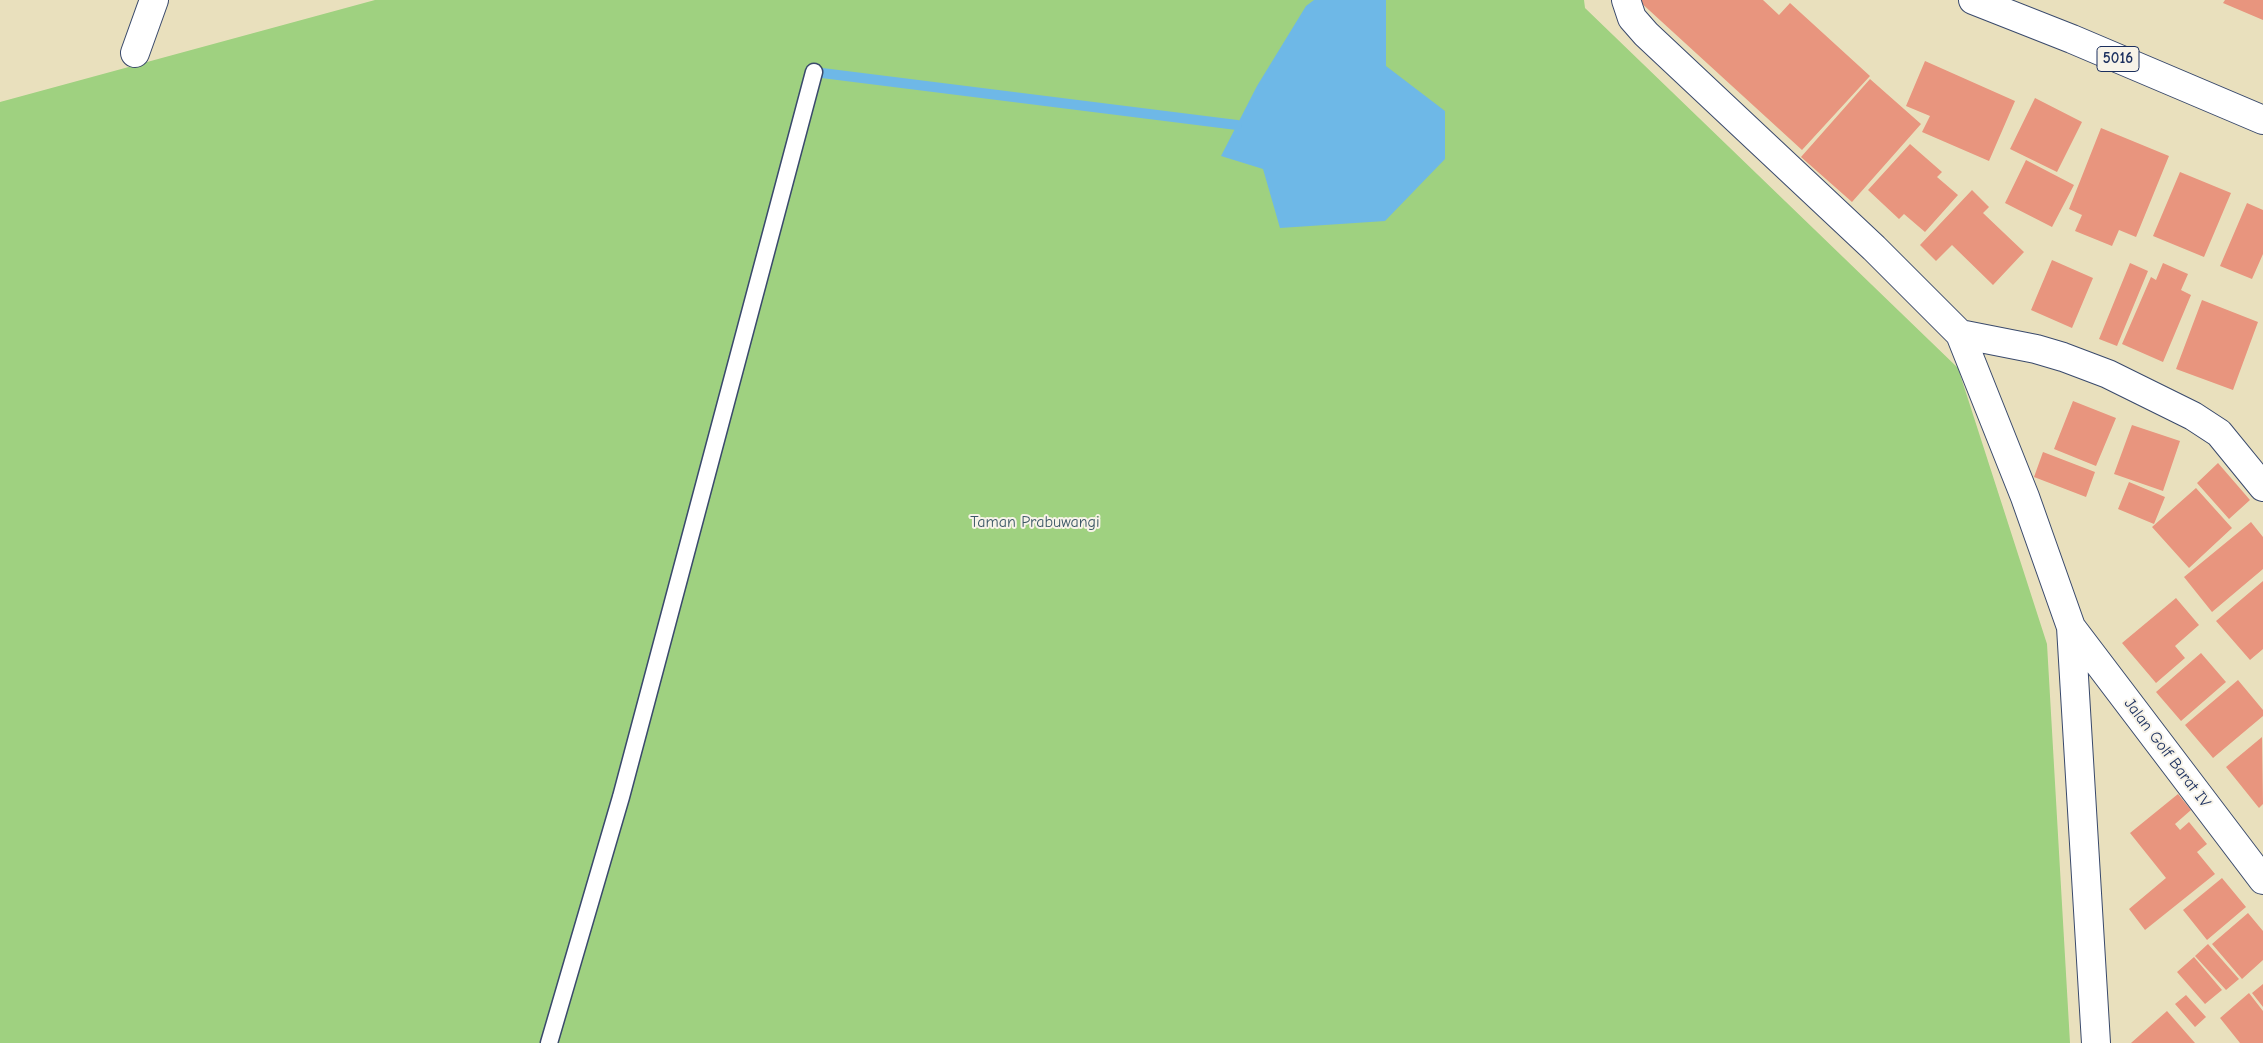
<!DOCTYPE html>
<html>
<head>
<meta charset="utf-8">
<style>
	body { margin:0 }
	canvas { display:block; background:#e9e0bd }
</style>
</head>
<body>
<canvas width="2263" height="1043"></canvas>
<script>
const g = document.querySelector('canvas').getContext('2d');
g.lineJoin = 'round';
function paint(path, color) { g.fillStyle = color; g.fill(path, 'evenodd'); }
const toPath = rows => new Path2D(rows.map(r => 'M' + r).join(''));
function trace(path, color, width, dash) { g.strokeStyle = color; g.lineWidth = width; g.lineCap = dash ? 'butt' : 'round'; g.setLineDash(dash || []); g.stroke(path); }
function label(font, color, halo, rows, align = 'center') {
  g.font = font + ' "Comic Neue",sans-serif'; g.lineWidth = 4; g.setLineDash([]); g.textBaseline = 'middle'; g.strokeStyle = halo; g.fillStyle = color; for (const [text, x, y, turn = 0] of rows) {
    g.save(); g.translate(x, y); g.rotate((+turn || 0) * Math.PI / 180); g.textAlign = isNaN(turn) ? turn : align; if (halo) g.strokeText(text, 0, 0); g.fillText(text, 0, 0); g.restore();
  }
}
paint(toPath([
	[375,0,1584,0,1585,8,1958,368,2047,644,2070,1043,0,1043,0,102]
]), '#9fd180');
paint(toPath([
	[1314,0,1386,0,1386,66,1445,111,1445,159,1385,221,1280,228,1263,169,1221,156,1257,86,1306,6]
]), '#6eb8e7');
trace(toPath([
	[814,72,1237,125]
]), '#6eb8e7', 10);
paint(toPath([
	[1638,0,1763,0,1779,15,1790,3,1870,76,1802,150],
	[2225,0,2263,0,2263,20,2223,3],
	[1925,61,2015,101,1989,161,1922,132,1930,116,1906,106],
	[1870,79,1921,124,1852,202,1801,157],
	[2035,98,2082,122,2057,172,2010,149],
	[2101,128,2169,156,2136,237,2119,230,2112,246,2075,231,2082,215,2069,209],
	[1910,144,1942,172,1937,177,1958,195,1925,232,1904,214,1899,219,1868,190],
	[2026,160,2074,185,2052,227,2005,203],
	[2180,172,2231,193,2204,257,2153,236],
	[1972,190,1989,207,1983,213,2024,252,1993,285,1952,245,1936,261,1920,245],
	[2247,203,2263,210,2263,254,2252,279,2220,266],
	[2052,260,2093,278,2072,328,2031,310],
	[2130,263,2148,271,2117,346,2099,339],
	[2163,263,2188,274,2181,290,2191,295,2163,362,2122,344,2151,277,2156,280],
	[2202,300,2258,322,2233,390,2176,369],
	[2073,401,2116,418,2096,466,2054,449],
	[2132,425,2180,441,2163,491,2114,474],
	[2043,452,2095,472,2086,497,2034,477],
	[2218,463,2250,500,2229,519,2197,483],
	[2129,482,2165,497,2154,524,2118,509],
	[2196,488,2232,528,2189,568,2152,527],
	[2251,522,2263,537,2263,569,2212,612,2184,577],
	[2263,581,2263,649,2250,660,2216,621],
	[2176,598,2199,625,2175,646,2185,658,2156,683,2122,643],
	[2201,653,2226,682,2181,721,2156,692],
	[2238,680,2263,710,2263,716,2213,758,2185,725],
	[2262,737,2263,804,2259,808,2226,767],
	[2178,794,2191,810,2175,824,2180,830,2189,822,2207,844,2197,852,2215,874,2145,930,2129,909,2166,878,2130,833],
	[2222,878,2246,907,2207,940,2183,910],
	[2248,913,2263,931,2263,960,2242,979,2212,944],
	[2208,944,2239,979,2226,990,2195,956],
	[2194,957,2222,990,2205,1004,2177,972],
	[2263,984,2263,1007,2252,993],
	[2249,993,2263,1011,2263,1043,2240,1043,2220,1018],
	[2186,995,2206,1017,2195,1027,2175,1004],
	[2167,1011,2195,1043,2131,1043]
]), '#e8957e');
const lane = toPath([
	[549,1043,621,797,814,72]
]);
const street = toPath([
	[1626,0,1632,18,1646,34,1874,248,1960,334,2025,497,2071,627,2096,1043],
	[135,53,154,0],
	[1960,334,2036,349,2063,357,2108,374,2193,416,2219,433,2263,487],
	[2071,627,2263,880]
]);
const primary = toPath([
	[1973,0,2072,39,2263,120]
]);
trace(lane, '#3a4a6c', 19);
trace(street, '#3a4a6c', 30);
trace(primary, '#3a4a6c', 30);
trace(lane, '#fff', 16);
trace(street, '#fff', 28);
trace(primary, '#fff', 28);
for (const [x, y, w] of [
	[2118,59,42]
]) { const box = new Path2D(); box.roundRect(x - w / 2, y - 12.5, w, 25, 4); g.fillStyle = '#f7f3e8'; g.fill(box); trace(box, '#1b2f5e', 1); }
label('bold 15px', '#1b2f5e', null, [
	["5016",2118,59]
]);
label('16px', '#3c5866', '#f7f3e8', [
	["Taman Prabuwangi",1035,522]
]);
label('16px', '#1b2f5e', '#f7f3e8', [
	["Jalan Golf Barat IV",2167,753,53]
]);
</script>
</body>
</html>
